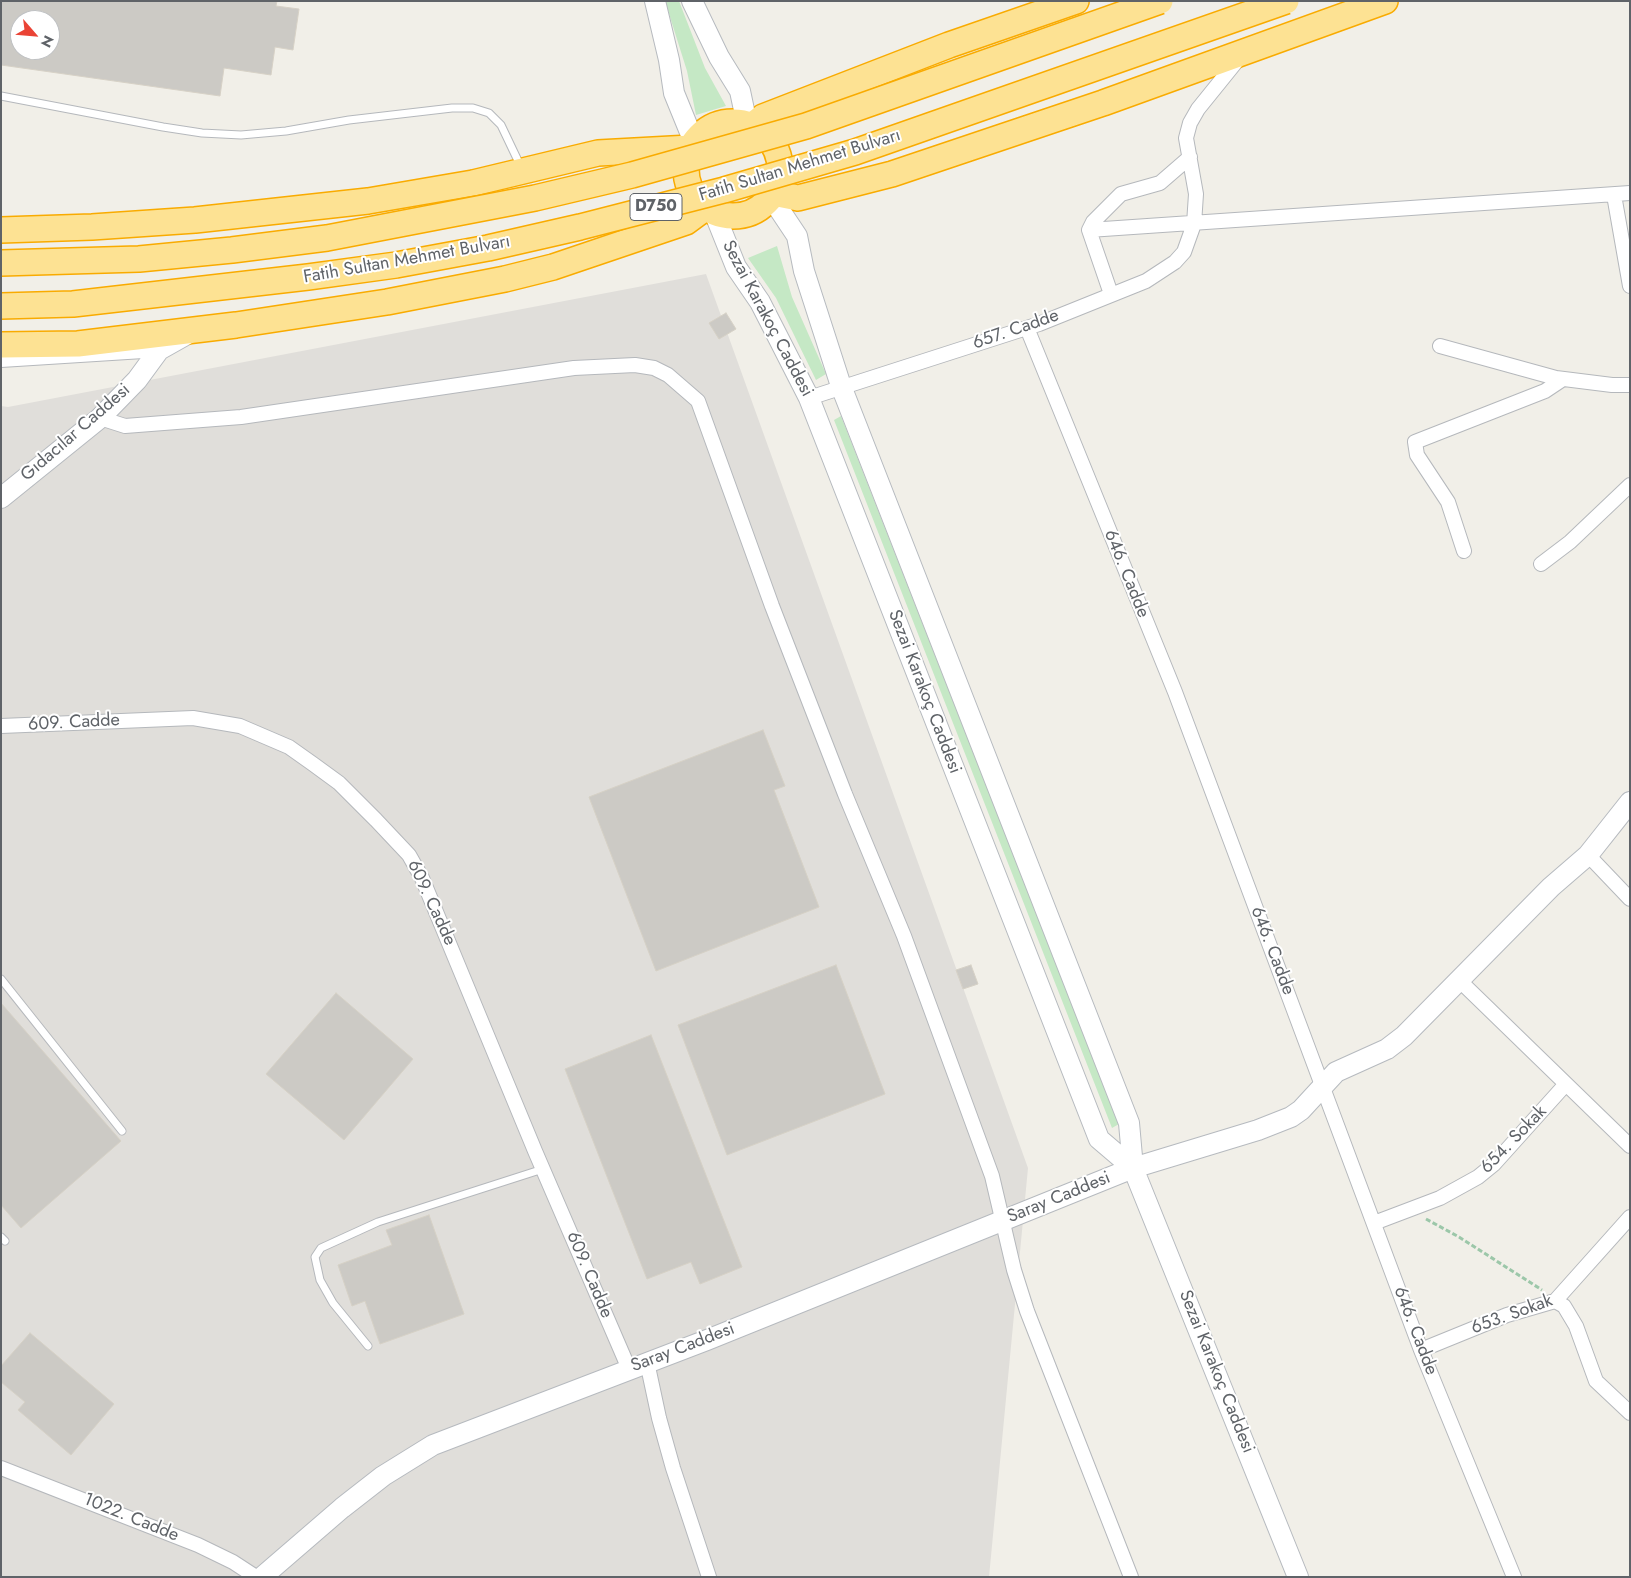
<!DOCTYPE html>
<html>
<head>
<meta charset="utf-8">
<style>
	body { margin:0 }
	#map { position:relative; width:1631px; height:1578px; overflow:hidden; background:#f1efe8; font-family:Jost,sans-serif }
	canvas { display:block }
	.frame { position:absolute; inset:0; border:2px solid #5f6368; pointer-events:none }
	.north { position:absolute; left:10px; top:10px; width:50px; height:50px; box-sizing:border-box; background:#fff; border:1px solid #bfc1c3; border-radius:50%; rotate:117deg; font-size:14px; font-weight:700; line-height:20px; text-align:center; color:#5f6368 }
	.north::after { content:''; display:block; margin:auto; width:18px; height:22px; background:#ea4335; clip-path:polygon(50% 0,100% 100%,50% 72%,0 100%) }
</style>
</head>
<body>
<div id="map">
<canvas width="1631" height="1578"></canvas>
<div class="frame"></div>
<div class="north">N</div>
</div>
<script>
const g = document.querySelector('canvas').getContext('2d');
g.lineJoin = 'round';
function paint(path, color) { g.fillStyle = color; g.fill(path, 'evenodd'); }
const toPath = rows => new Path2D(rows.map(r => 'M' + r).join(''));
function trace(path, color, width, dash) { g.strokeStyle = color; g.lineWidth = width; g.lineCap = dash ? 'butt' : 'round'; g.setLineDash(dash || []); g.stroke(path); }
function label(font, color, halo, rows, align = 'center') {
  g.font = font + ' Jost,sans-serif'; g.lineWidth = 4; g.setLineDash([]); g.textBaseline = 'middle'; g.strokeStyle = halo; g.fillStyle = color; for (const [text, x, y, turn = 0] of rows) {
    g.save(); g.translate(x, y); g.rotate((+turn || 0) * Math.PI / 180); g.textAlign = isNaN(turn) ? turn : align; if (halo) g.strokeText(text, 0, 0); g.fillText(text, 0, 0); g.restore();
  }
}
paint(toPath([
	[706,274,1028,1168,989,1577,1,1577,1,406,8,407]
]), '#e0deda');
paint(toPath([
	[665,1,679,1,705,68,726,106,696,115,687,71],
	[777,246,792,297,826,374,816,380,776,298,748,258],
	[841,416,1119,1124,1112,1128,834,420]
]), '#c5e8c5');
const building = toPath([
	[1,1,277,1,276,6,299,9,293,50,275,47,271,75,224,68,220,96,1,65,1,1],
	[20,20,50,20,50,50,20,50,20,20],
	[726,313,736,329,719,339,709,323,726,313],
	[763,730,785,786,774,790,819,907,656,971,589,797,763,730],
	[836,965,885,1094,727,1155,678,1025,836,965],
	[971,965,978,984,963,989,956,970,971,965],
	[336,993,413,1059,344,1140,266,1074,336,993],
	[1,1003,121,1141,21,1228,1,1205,1,1003],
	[651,1035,742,1267,700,1284,691,1262,647,1279,565,1069,651,1035],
	[429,1215,464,1314,380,1344,365,1301,352,1306,338,1265,392,1245,386,1230,429,1215],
	[30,1333,114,1404,71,1455,18,1410,25,1402,1,1382,1,1366,30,1333]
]);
paint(building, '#cccac5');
trace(building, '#d6d1c6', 1);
const lane = toPath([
	[1,96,163,127,202,133,241,135,286,131,349,120,452,108,473,108,489,113,501,125,521,167],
	[1,979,122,1131],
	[1,1237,5,1241],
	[368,1346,333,1303,320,1280,315,1257,321,1248,378,1222,543,1169]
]);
const street = toPath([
	[1614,195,1630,286],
	[1089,230,1630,193],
	[1111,294,1089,230,1093,222,1121,194,1160,183,1190,157],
	[1027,328,1175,692,1421,1350,1514,1577],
	[1440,346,1556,378,1612,385,1630,385],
	[1,360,159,350],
	[809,398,1039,324,1146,281,1175,262,1184,252,1194,224,1196,194,1186,138,1190,123,1198,109,1240,57],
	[100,418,125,426,241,417,574,368,635,365,654,368,668,375,698,401,772,606,845,794,904,936,992,1176,1014,1270,1027,1311,1131,1577],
	[1464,551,1448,502,1417,455,1415,442,1545,391,1563,379],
	[1541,564,1570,542,1630,485],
	[1,726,193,718,240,726,289,747,313,764,339,783,376,820,409,855,422,878,535,1151,629,1369],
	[1588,855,1630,899],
	[1460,981,1630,1146],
	[1374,1223,1440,1198,1478,1177,1494,1164,1565,1085],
	[1555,1301,1564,1306,1576,1326,1596,1381,1630,1413],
	[1421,1350,1507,1315,1555,1301,1630,1217],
	[647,1362,659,1418,673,1468,709,1577],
	[1,1468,198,1545,233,1562,256,1577]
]);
const secondary = toPath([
	[655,1,669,60,674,93,694,142],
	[692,1,719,57,740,91,747,124],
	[771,197,797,236,804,271,841,386,1129,1123,1133,1168,1298,1577],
	[714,212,736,267,760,302,809,398,1099,1139,1133,1168],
	[1,498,100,418,137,380,159,350,191,332],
	[262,1577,342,1508,383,1476,433,1445,707,1340,1133,1168,1258,1130,1291,1117,1301,1110,1336,1072,1387,1049,1404,1036,1551,887,1588,855,1630,802]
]);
const highway = toPath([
	'686 169a47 47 0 1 1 94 0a47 47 0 1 1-94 0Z',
	[752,126,763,117,949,45,1076,1],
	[773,193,798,198,892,174,1103,103,1385,1],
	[1,230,92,227,195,220,368,201,473,183,598,153,690,148],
	[1,345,78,344,236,325,387,302,505,279,553,267,686,222,705,208]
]);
trace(lane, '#b5b8bc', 9);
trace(street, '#b5b8bc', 16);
trace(secondary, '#b6babf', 22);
trace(highway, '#f9ab00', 28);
trace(toPath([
	[1426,1219,1459,1237,1542,1290]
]), '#9cc7a9', 3, [5, 2.5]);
trace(lane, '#fff', 7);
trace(street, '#fff', 14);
trace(secondary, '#fff', 20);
trace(highway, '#fde293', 25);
const highwayBridge = toPath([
	[1,263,139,259,232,250,327,238,535,198,632,175,806,126,1160,1],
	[1,306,73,304,308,277,396,265,488,248,580,227,724,190,855,152,1286,1]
]);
trace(highwayBridge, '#f9ab00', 28, []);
trace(highwayBridge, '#fde293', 25);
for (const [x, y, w] of [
	[656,207,52]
]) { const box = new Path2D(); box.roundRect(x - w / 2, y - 13.5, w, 27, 4); g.fillStyle = '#fff'; g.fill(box); trace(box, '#5f6368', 1); }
label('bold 16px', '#5f6368', null, [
	["D750",656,207]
]);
label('18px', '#5f6368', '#fff', [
	["Fatih Sultan Mehmet Bulvarı",800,166,-17],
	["Fatih Sultan Mehmet Bulvarı",407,260,-10],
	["Sezai Karakoç Caddesi",767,319,62],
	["657. Cadde",1016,330,-19],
	["Gıdacılar Caddesi",76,433,-41],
	["646. Cadde",1126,574,68],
	["Sezai Karakoç Caddesi",924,692,69],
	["609. Cadde",74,723,-3],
	["609. Cadde",431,903,65],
	["646. Cadde",1272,951,69],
	["654. Sokak",1514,1140,-46],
	["Saray Caddesi",1059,1198,-22],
	["609. Cadde",589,1275,67],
	["653. Sokak",1512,1315,-20],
	["646. Cadde",1415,1331,69],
	["Saray Caddesi",683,1348,-21],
	["Sezai Karakoç Caddesi",1216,1372,68],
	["1022. Cadde",131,1518,22]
]);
</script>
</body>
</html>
